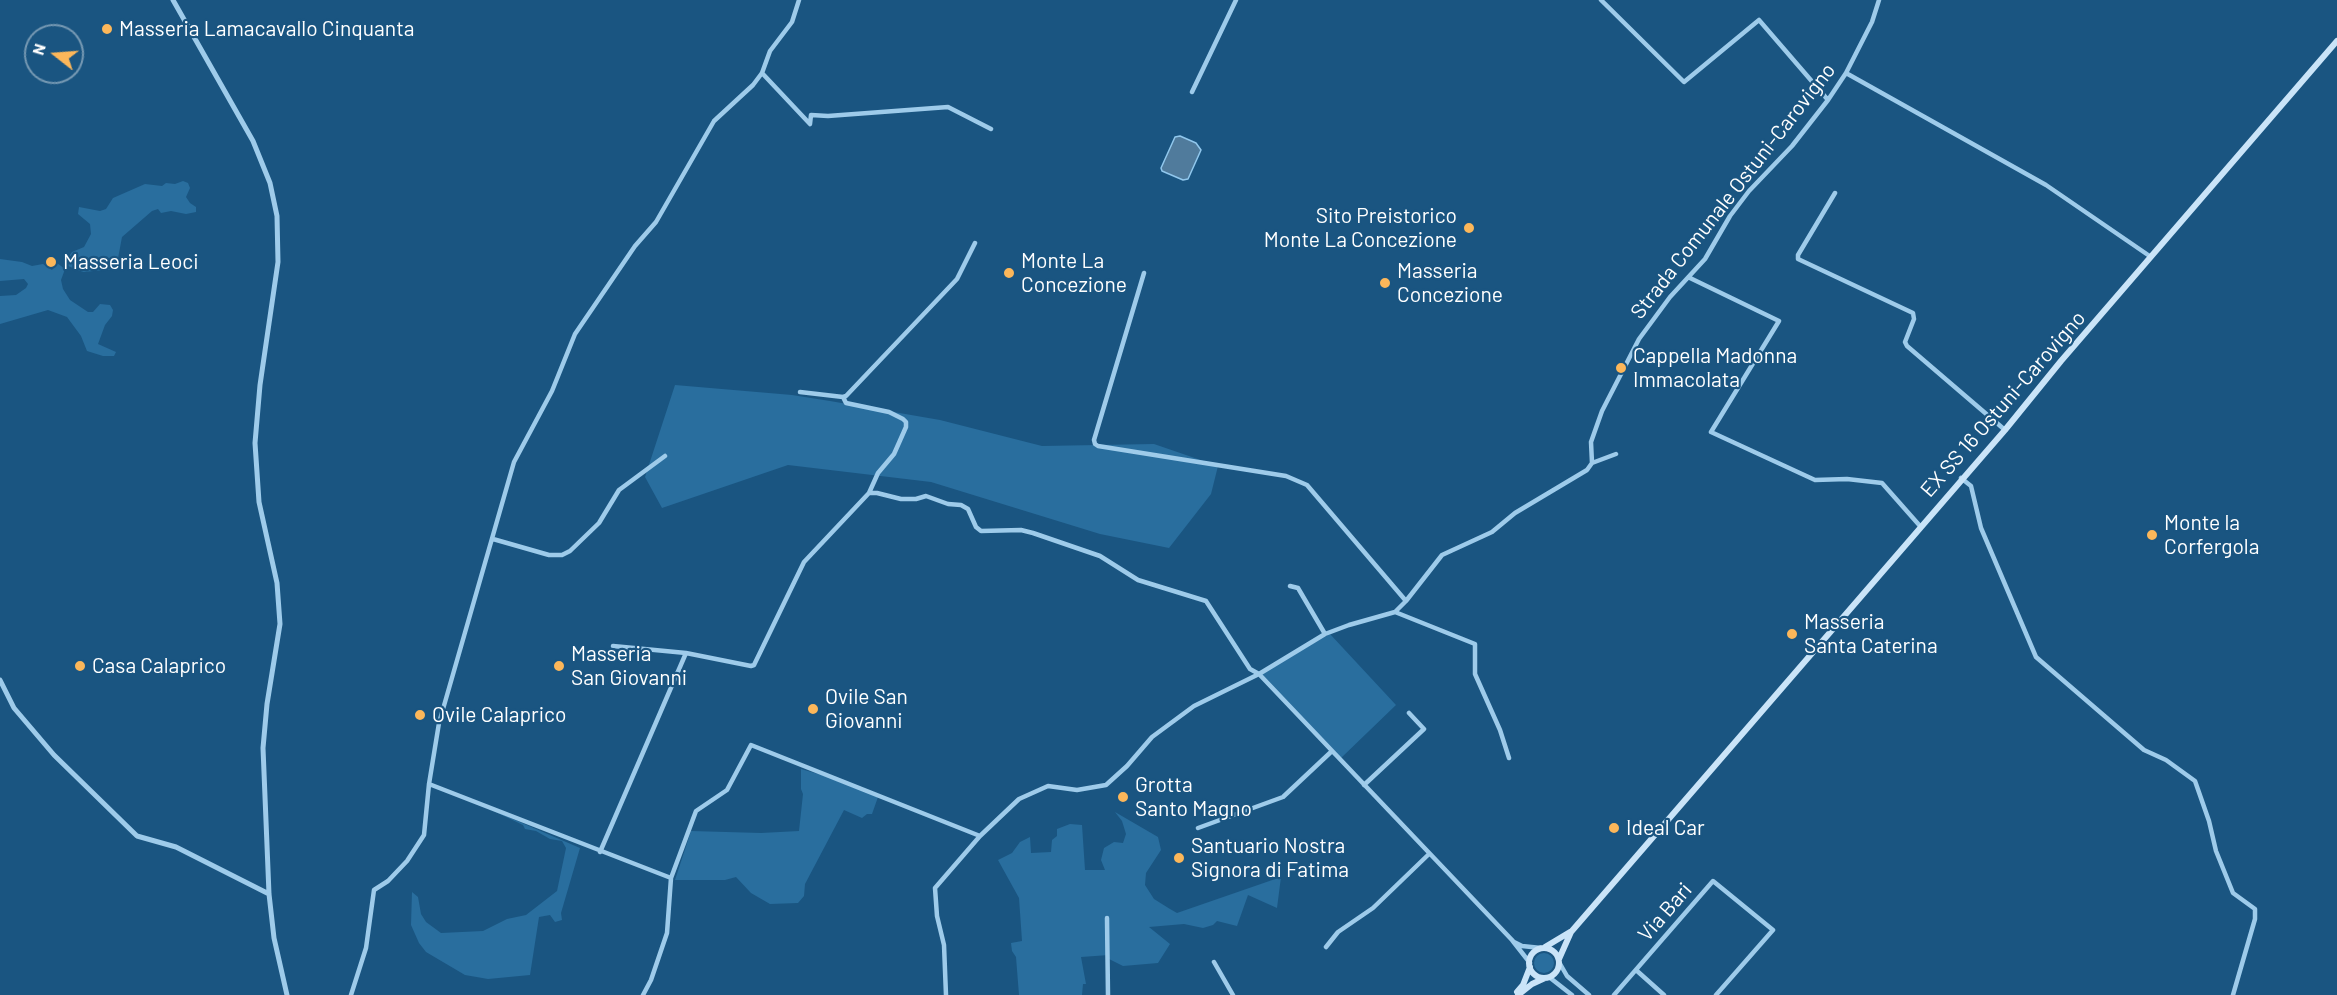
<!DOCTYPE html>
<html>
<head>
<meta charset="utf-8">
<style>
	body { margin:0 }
	#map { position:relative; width:2337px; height:995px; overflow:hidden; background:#1a5581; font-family:Barlow,sans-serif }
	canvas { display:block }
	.north { position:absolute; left:24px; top:24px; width:60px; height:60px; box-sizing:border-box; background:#1a5581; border:2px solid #7699b3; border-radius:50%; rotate:287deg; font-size:16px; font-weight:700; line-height:24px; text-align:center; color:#fff }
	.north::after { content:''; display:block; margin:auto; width:21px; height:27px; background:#fcb75a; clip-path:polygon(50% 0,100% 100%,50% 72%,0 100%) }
</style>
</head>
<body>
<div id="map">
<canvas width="2337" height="995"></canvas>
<div class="north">N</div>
</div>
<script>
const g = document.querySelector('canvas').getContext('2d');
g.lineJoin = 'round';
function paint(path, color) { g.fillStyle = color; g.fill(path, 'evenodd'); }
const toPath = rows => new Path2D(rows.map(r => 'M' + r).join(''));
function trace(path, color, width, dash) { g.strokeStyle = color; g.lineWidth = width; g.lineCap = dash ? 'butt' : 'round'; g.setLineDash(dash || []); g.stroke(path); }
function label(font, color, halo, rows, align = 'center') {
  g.font = font + ' Barlow,sans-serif'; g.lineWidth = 4.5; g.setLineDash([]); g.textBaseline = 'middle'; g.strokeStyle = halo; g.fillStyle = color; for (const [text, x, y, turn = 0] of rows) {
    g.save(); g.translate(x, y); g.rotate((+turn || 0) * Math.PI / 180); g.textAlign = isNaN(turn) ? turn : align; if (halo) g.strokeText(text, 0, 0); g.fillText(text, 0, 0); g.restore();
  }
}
paint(toPath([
	[183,181,188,183,190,188,186,197,190,203,196,207,196,212,186,214,171,211,161,213,158,209,152,211,122,237,116,269,83,272,63,264,72,252,84,247,91,234,90,224,78,214,79,207,100,211,106,209,113,198,145,184,162,186,166,183,175,184],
	[0,259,22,262,32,266,43,264,52,270,57,263,65,269,61,280,63,289,70,300,88,312,93,312,100,304,110,305,113,310,112,316,105,325,98,344,116,352,114,356,103,356,87,351,81,336,67,317,48,310,0,324,0,296,16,295,26,288,28,284,24,279,0,281],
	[675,385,792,395,830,401,940,420,1042,446,1154,444,1218,466,1211,494,1169,548,1100,534,931,482,788,465,662,508,645,477],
	[1330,634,1396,705,1341,758,1259,674],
	[801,769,839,780,878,797,872,814,867,814,862,818,844,810,805,884,804,896,798,903,770,904,751,893,736,877,725,880,675,880,691,831,761,833,799,831,803,794,801,789],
	[485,807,580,848,561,913,562,920,555,922,550,915,539,917,530,975,488,979,465,975,426,952,419,943,411,925,412,892,418,897,421,914,426,922,441,933,483,931,507,919,526,915,557,891,566,848,562,841,550,839,536,831,525,829,523,825],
	[1115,812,1158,837,1161,850,1146,873,1145,885,1154,899,1170,909,1177,913,1281,877,1277,908,1248,895,1237,926,1217,921,1213,925,1203,928,1184,924,1149,927,1170,944,1158,963,1123,966,1109,959,1109,955,1081,957,1086,984,1083,984,1082,995,1019,995,1016,957,1012,951,1011,943,1022,941,1019,898,998,860,1012,853,1020,842,1030,837,1031,853,1051,852,1052,840,1057,836,1057,829,1070,824,1082,825,1085,870,1105,870,1101,860,1104,848,1114,842,1123,843,1126,834,1122,821],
	'1534 963a10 10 0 1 1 20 0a10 10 0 1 1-20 0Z'
]), '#296e9e');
const water = toPath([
	[1180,136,1196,143,1201,150,1188,179,1183,180,1162,171,1161,168,1175,137,1180,136]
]);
paint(water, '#507b9c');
trace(water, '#91c8ed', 1.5);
trace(toPath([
	[1601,0,1684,82,1759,20,1828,100],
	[762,73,810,124,811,115,828,116,948,107,991,129],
	[1846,73,2046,185,2151,257],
	[1192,92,1236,0],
	[1835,193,1798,255,1798,259,1913,313,1914,319,1905,342,1907,346,2005,430],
	[1144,273,1094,440,1095,444,1098,446,1286,476,1307,485,1406,601],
	[1690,278,1779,321,1711,432,1815,480,1847,479,1882,483,1920,526],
	[800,392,843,397],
	[1592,463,1616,454],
	[1961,478,1971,486,1981,528,2036,657,2144,750,2166,760,2195,781,2209,821,2216,851,2233,893,2255,909,2255,919,2233,995],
	[869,493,877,493,901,499,916,499,926,496,948,504,961,505,968,509,976,527,981,531,1021,530,1033,533,1100,556,1138,580,1206,601,1250,669,1259,674,1512,940,1530,963],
	[493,539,549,555,562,555,570,551,599,523,619,490,665,456],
	[1290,586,1298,588,1325,634],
	[1395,612,1475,644,1475,674,1500,730,1509,758],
	[613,646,686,653,751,666,754,665,804,562,869,493,878,473,894,454,906,427,906,422,903,419,889,412,846,403,843,397,846,396,957,279,975,243],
	[429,784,671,878],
	[1364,785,1424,729,1409,713],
	[1198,828,1283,797,1332,751],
	[600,852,686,653],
	[1107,918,1108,995],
	[1514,942,1522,946,1541,948],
	[1326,947,1338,932,1373,908,1429,854],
	[1214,962,1233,995],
	[1559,962,1567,976,1589,995],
	[1636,970,1664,995],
	[1549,977,1572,995],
	[351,995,366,948,374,890,388,881,407,861,424,835,429,784,439,723,514,462,552,391,575,334,635,246,656,222,714,121,753,85,762,73,770,51,792,22,799,0],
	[643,995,651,980,667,933,671,878,696,811,727,790,751,745,980,836],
	[946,995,944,945,937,916,935,888,980,836,1019,799,1048,786,1077,790,1106,785,1127,766,1152,737,1194,706,1259,674,1325,634,1349,625,1395,612,1406,601,1442,555,1492,532,1515,513,1587,470,1592,463,1591,442,1602,411,1639,339,1670,297,1705,259,1730,216,1749,191,1792,146,1828,100,1846,73,1872,22,1879,0],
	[1614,995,1713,881,1773,930,1716,995]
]), '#9ecbea', 4.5);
trace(toPath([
	[173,0,253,141,270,183,277,216,278,262,260,385,255,443,259,502,277,583,280,624,267,704,263,748,269,894,274,938,287,995],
	[0,680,14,708,54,755,137,836,176,847,269,894]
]), '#9ecbea', 5);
trace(toPath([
	[1545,947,1570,932],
	'1529 963a15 15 0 1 1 30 0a15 15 0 1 1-30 0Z',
	[1559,959,1571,932,2005,430,2061,361,2337,41],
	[1517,992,1523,985,1530,967],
	[1518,995,1532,984,1545,978]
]), '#cae4f8', 6);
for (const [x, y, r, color] of [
	[107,29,6,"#fcb75a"],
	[1469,228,6,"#fcb75a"],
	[51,262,6,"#fcb75a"],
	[1009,273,6,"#fcb75a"],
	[1385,283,6,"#fcb75a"],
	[1621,368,6,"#fcb75a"],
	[2152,535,6,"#fcb75a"],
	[1792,634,6,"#fcb75a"],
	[80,666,6,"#fcb75a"],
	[559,666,6,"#fcb75a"],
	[813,709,6,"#fcb75a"],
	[420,715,6,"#fcb75a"],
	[1123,797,6,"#fcb75a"],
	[1614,828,6,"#fcb75a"],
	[1179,858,6,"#fcb75a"]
]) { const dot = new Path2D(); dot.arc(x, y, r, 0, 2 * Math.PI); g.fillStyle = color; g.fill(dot); trace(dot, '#1a5581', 2); }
label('21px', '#fff', '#1a5581', [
	["Masseria Lamacavallo Cinquanta",119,29],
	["Sito Preistorico",1457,216,"right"],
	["Monte La Concezione",1457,240,"right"],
	["Monte La",1021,261],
	["Concezione",1021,285],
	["Masseria Leoci",63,262],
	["Masseria",1397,271],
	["Concezione",1397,295],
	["Cappella Madonna",1633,356],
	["Immacolata",1633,380],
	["Monte la",2164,523],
	["Corfergola",2164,547],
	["Masseria",1804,622],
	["Santa Caterina",1804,646],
	["Masseria",571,654],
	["San Giovanni",571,678],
	["Casa Calaprico",92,666],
	["Ovile San",825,697],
	["Giovanni",825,721],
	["Ovile Calaprico",432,715],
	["Grotta",1135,785],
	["Santo Magno",1135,809],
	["Ideal Car",1626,828],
	["Santuario Nostra",1191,846],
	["Signora di Fatima",1191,870]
], 'left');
label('21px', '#fff', '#1a5581', [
	["Strada Comunale Ostuni-Carovigno",1733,191,-52],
	["EX SS 16 Ostuni-Carovigno",2003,404,-49],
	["Via Bari",1665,912,-49]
]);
</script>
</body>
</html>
